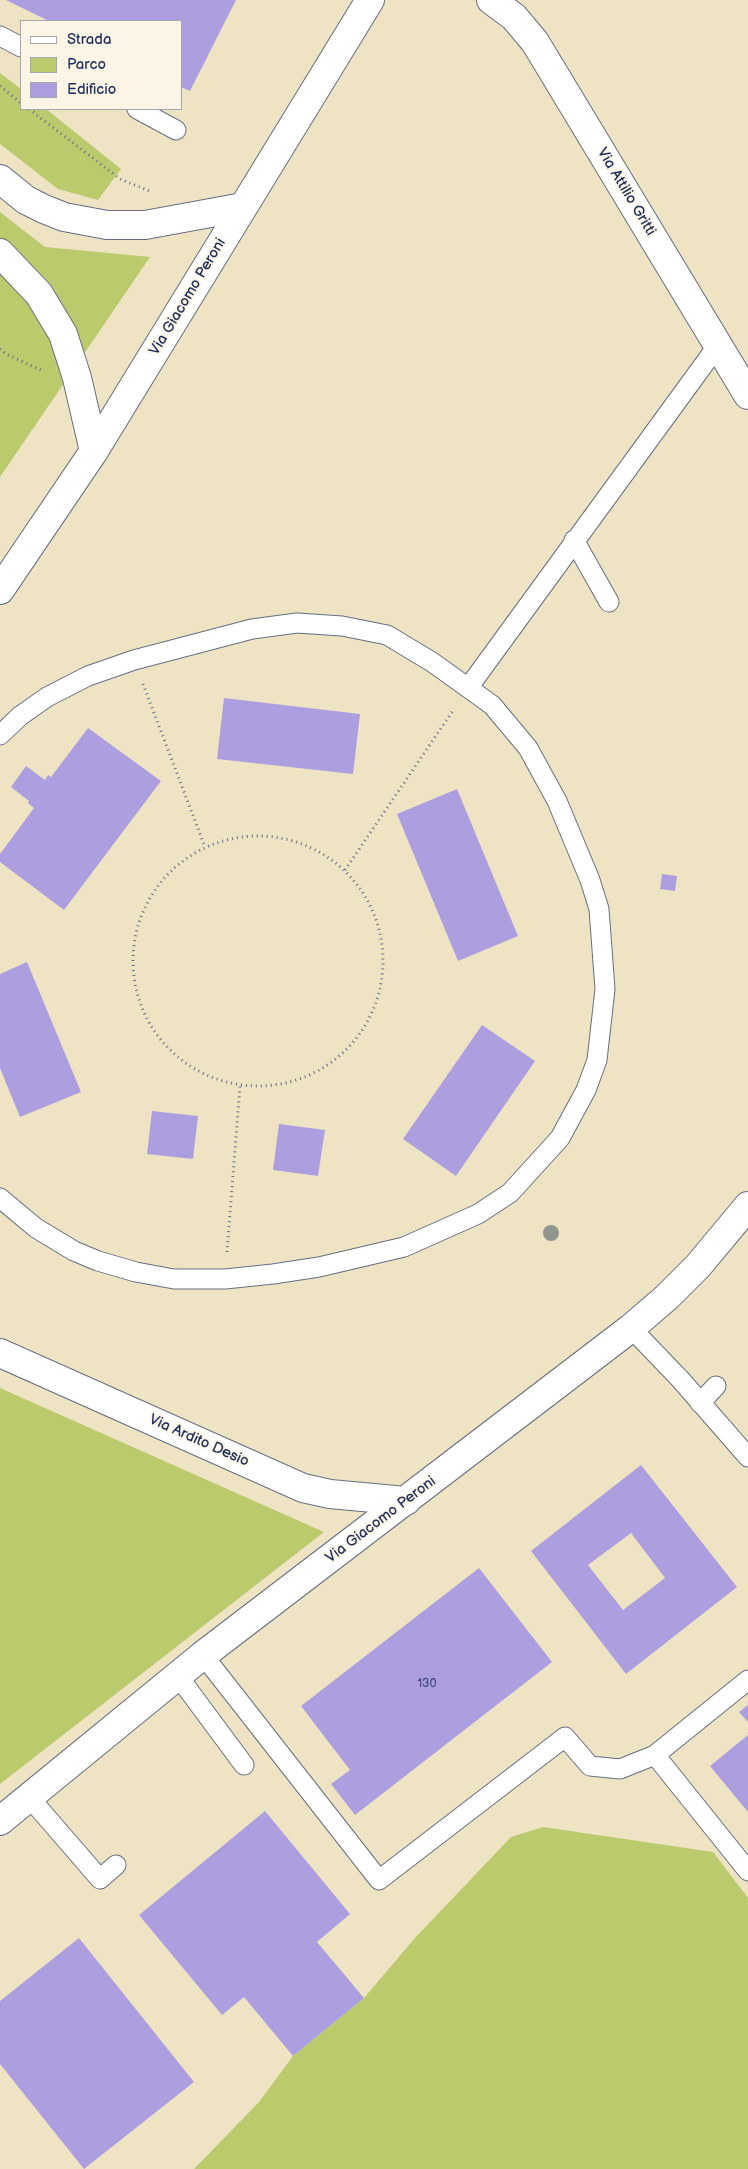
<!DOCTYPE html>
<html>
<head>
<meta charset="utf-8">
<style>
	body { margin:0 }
	#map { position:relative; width:748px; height:2169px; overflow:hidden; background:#eee4c4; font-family:"Balsamiq Sans",sans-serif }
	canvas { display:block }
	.legend { position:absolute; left:20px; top:20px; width:162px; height:90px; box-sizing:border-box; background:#fcf5e5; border:1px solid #a2a6af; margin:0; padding:6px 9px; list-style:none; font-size:15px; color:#1b2f5e }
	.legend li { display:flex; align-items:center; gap:10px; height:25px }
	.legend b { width:25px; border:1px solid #a2a6af }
</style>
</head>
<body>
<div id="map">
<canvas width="748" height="2169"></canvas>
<ul class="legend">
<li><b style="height:6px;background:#fff"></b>Strada</li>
<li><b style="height:14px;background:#baca6d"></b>Parco</li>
<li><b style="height:14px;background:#ad9fdf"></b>Edificio</li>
</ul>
</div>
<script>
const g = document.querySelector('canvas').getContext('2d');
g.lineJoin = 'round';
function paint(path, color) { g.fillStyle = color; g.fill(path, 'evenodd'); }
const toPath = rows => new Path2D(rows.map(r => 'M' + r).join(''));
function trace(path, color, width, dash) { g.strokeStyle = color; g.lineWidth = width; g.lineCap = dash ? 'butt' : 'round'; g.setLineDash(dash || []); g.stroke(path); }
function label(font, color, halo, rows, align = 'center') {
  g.font = font + ' "Balsamiq Sans",sans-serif'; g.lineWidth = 4; g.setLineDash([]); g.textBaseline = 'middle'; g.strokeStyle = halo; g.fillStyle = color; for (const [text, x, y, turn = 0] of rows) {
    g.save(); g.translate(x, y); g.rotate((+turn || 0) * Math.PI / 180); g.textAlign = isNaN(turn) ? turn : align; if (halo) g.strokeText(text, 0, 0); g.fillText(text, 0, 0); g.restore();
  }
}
paint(toPath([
	[0,73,21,89,21,109,46,109,121,169,98,200,58,189,0,144],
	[0,212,45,247,150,257,0,477],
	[0,1388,324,1532,0,1784],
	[543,1827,713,1852,748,1898,748,2169,194,2169,259,2102,293,2056,364,1998,415,1938,511,1837]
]), '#baca6d');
paint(toPath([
	[6,0,236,0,190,91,181,87,181,21,49,21],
	[224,698,360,714,353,774,217,759],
	[88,728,161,781,64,910,0,862,0,854,34,808,28,803,29,801,11,787,26,766,45,780,48,775,51,777],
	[457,789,518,936,458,961,397,814],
	[662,874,677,876,675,891,660,889],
	[27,962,81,1092,20,1117,0,1068,0,974],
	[482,1025,535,1061,456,1176,403,1139],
	[152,1111,198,1116,193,1159,147,1154],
	[279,1124,325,1130,318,1176,273,1170],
	[641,1465,737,1587,626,1674,531,1551],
	[631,1533,665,1578,623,1610,588,1565],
	[479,1568,552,1662,355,1815,331,1784,350,1770,301,1706],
	[748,1705,748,1722,739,1712],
	[748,1735,748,1812,710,1766],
	[265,1811,350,1914,317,1942,364,1998,293,2056,244,1997,222,2015,139,1915],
	[79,1938,194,2082,84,2169,0,2064,0,2001]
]), '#ad9fdf');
const lane = toPath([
	[0,36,21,47],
	[137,109,176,130],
	[574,540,609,602],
	[468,688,718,345],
	[0,735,20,716,47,697,88,676,134,660,252,629,297,623,342,626,387,635,432,662,492,705,528,748,557,801,590,880,599,909,605,989,597,1060,586,1090,560,1138,510,1193,478,1214,404,1247,319,1267,273,1274,225,1279,174,1279,136,1272,98,1261,74,1251,36,1228,0,1198],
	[631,1328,680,1379,748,1457],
	[700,1403,716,1386],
	[203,1655,379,1880,565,1737,590,1766,620,1769,655,1755],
	[178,1676,244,1765],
	[748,1680,655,1755,748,1871],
	[29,1797,100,1879,116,1865]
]);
const street = toPath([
	[491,0,514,17,535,42,748,395],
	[0,179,26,200,44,209,64,217,107,225,145,225,243,207],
	[0,253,39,294,63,334,77,378,94,451],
	[0,590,94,451,370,0],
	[0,1353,303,1488,330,1494,406,1501],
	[0,1821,203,1655,631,1328,667,1297,698,1266,748,1206]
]);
trace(lane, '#656e82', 21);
trace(street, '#656e82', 30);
trace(toPath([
	[0,86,21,103],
	[29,109,120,179,152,192],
	[0,349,6,354,43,371],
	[143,684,205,847],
	'133 961a125 125 0 1 1 250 0a125 125 0 1 1-250 0Z',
	[345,870,454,709],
	[227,1252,240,1086]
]), '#656e82', 3, [1, 4]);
trace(lane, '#fff', 19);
trace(street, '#fff', 28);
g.fillStyle = '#90968e';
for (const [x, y] of [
	[551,1233]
]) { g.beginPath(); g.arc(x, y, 8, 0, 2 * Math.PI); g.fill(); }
label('12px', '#404b7e', null, [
	["130",427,1684]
]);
label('15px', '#1b2f5e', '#fcf5e5', [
	["Via Attilio Gritti",626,192,59],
	["Via Giacomo Peroni",188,297,-59],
	["Via Ardito Desio",199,1441,24],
	["Via Giacomo Peroni",381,1520,-37]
]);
</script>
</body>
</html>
